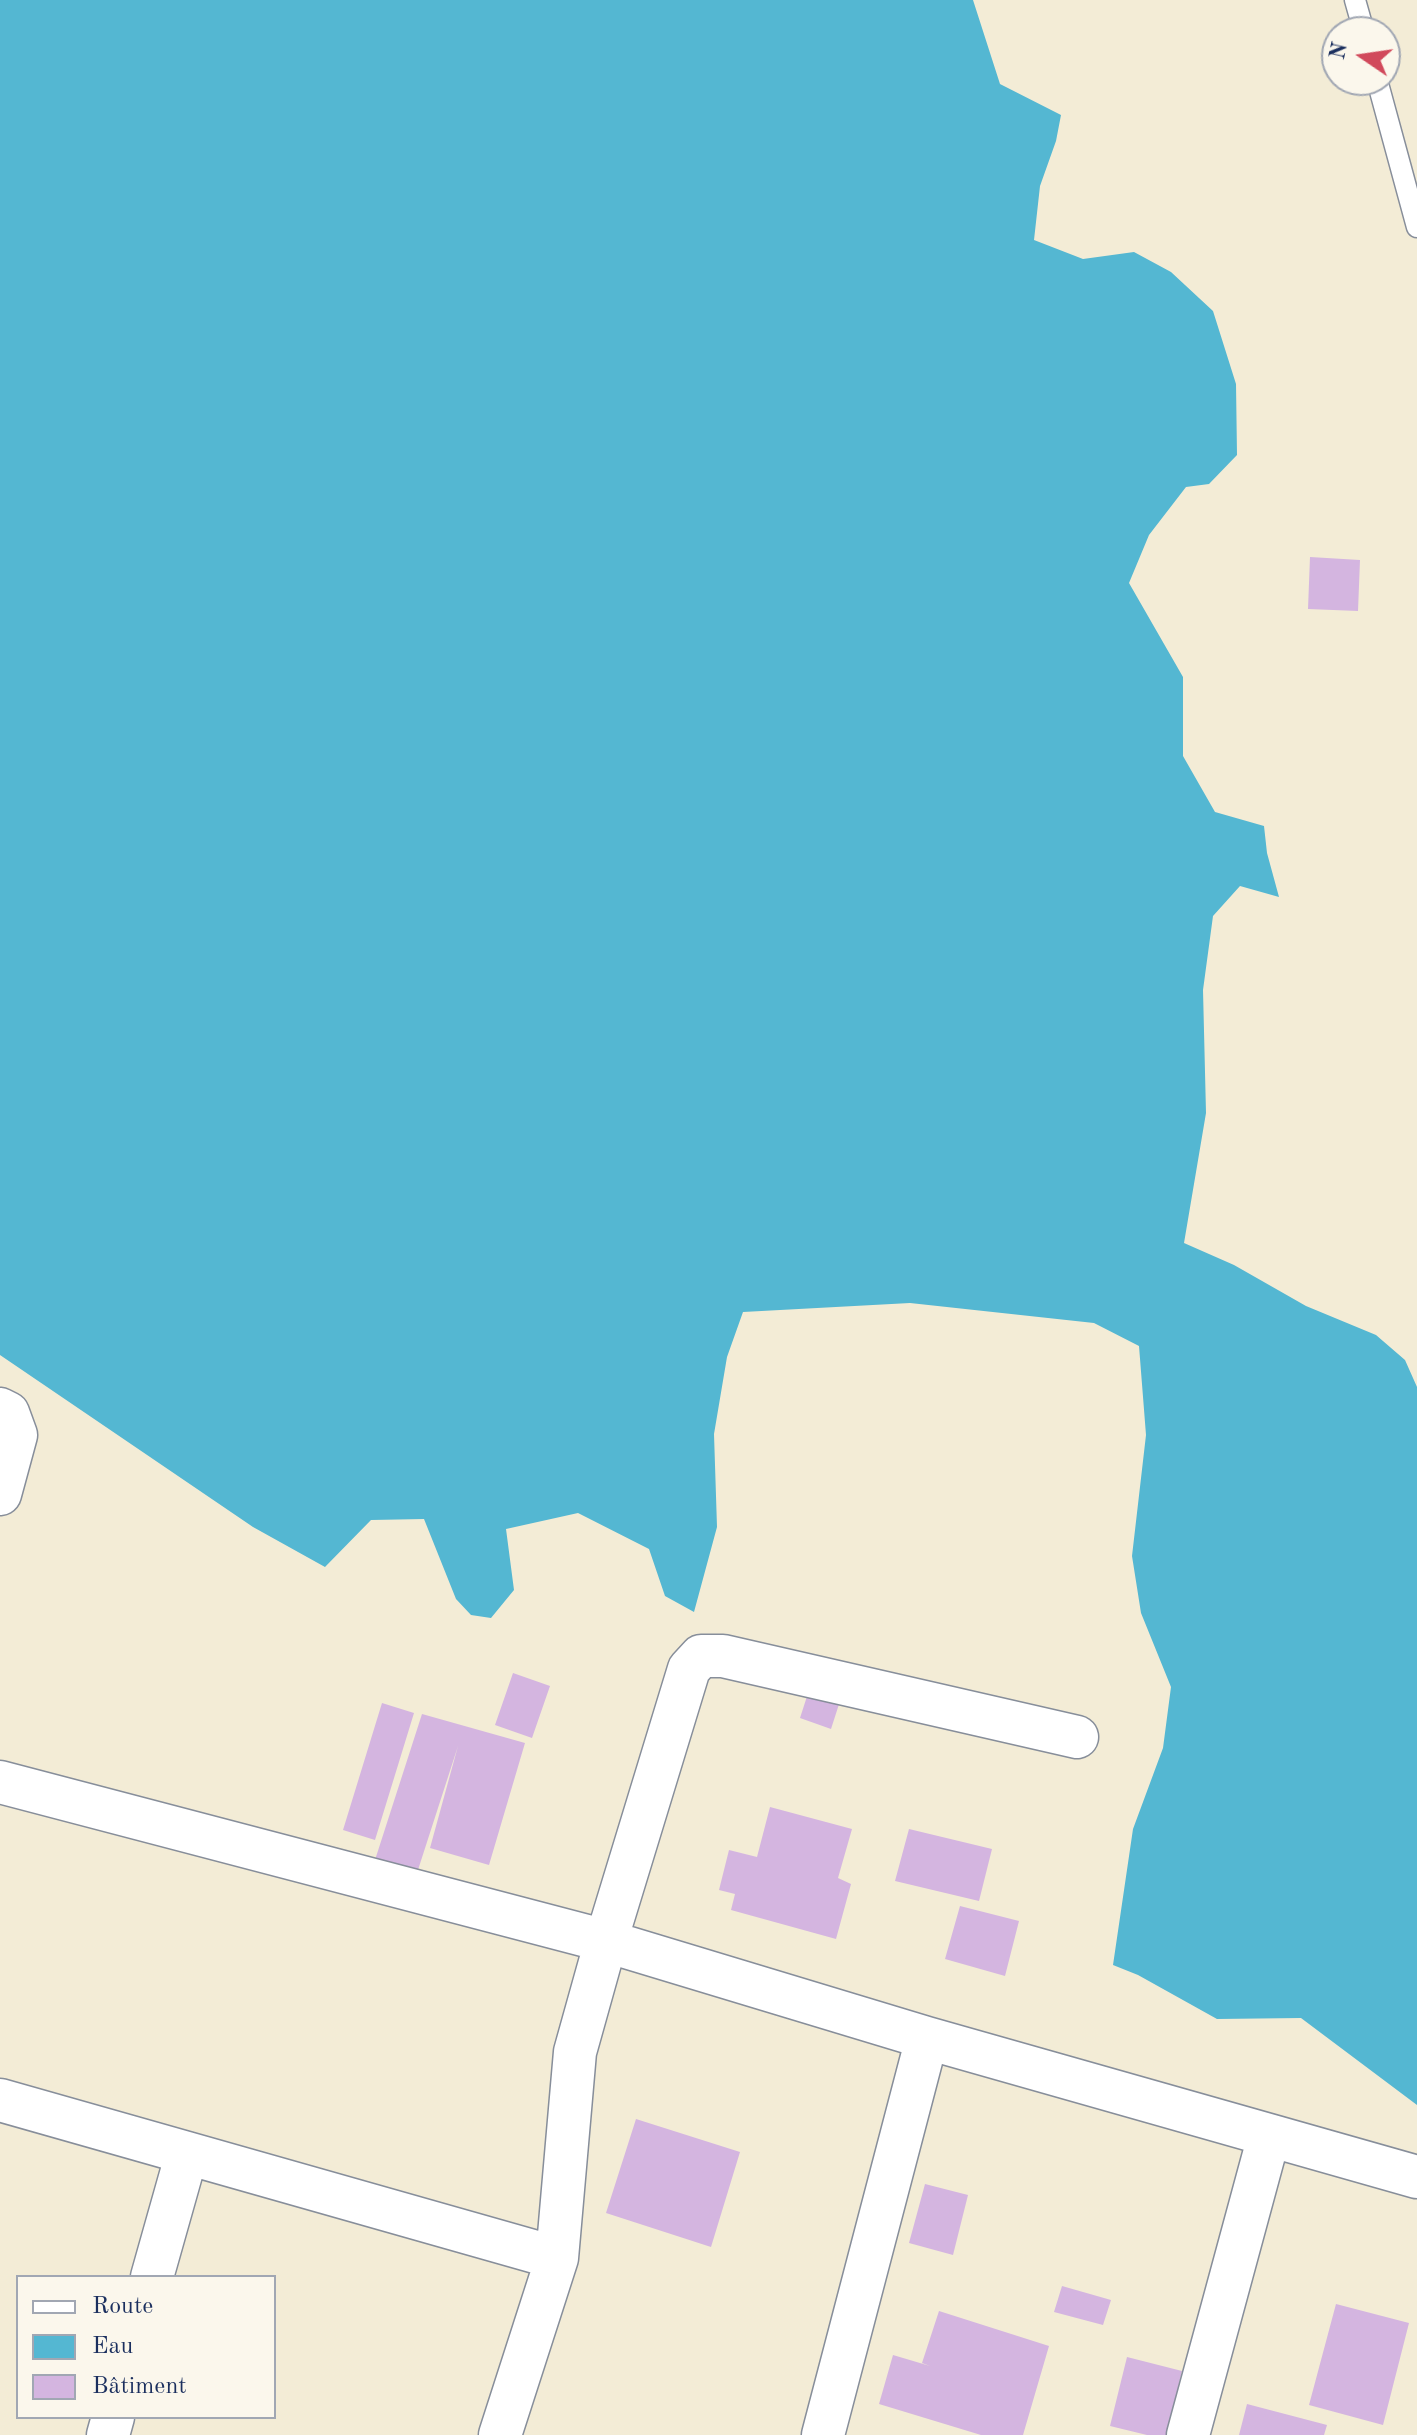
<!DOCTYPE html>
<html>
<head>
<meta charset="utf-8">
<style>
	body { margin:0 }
	#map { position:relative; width:1417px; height:2435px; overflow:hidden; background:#f3ecd6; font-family:"Old Standard TT",serif }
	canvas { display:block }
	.legend { position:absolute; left:16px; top:2275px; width:260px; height:144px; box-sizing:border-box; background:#fbf7ec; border:2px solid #a1a7b3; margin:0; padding:10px 14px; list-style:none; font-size:24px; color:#1b2f5e }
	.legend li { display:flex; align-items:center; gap:16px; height:40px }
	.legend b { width:40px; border:2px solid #a1a7b3 }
	.north { position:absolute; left:1321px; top:16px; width:80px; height:80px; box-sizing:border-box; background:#fbf7ec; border:2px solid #a1a7b3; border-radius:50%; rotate:283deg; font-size:22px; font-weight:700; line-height:32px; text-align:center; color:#1b2f5e }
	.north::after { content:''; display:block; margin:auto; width:28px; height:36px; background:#d1495b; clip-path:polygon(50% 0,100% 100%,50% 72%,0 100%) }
</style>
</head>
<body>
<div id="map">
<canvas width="1417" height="2435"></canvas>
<ul class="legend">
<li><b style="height:10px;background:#fff"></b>Route</li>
<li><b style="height:22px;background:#54b7d2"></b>Eau</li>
<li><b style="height:22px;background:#d4b5e0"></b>Bâtiment</li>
</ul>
<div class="north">N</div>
</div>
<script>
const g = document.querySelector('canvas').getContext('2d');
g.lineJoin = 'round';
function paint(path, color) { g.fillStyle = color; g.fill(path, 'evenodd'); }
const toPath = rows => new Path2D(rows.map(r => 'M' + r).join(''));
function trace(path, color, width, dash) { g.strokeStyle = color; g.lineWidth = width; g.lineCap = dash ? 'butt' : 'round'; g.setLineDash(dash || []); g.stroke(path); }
paint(toPath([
	[0,0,973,0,1000,84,1061,115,1056,141,1040,186,1034,240,1083,259,1134,252,1171,272,1213,311,1236,384,1237,455,1209,484,1186,487,1149,535,1129,583,1183,677,1183,756,1215,812,1264,826,1267,853,1279,897,1240,886,1213,916,1203,990,1206,1113,1184,1243,1234,1265,1306,1306,1376,1335,1405,1360,1417,1387,1417,2105,1301,2018,1217,2019,1138,1975,1113,1965,1133,1829,1163,1748,1171,1687,1141,1613,1132,1556,1146,1435,1139,1346,1094,1323,910,1303,743,1312,727,1357,714,1434,717,1527,694,1612,665,1596,649,1549,578,1513,506,1529,514,1590,491,1618,471,1615,456,1599,424,1519,371,1520,325,1567,253,1527,0,1355]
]), '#54b7d2');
paint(toPath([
	[1310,557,1360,560,1358,611,1308,609],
	[513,1673,550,1686,532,1738,495,1725],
	[810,1687,841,1698,831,1729,800,1718],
	[382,1703,414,1713,375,1840,343,1830],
	[422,1714,525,1743,489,1865,430,1848,458,1746,417,1873,375,1860],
	[770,1807,852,1829,838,1878,851,1884,836,1939,731,1910,735,1894,719,1890,729,1850,757,1857],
	[909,1829,992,1849,979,1901,895,1881],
	[960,1906,1019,1921,1005,1976,945,1959],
	[636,2119,740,2152,711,2247,606,2213],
	[925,2184,968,2195,953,2255,909,2243],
	[1062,2286,1111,2300,1103,2325,1054,2312],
	[1336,2304,1409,2323,1383,2425,1309,2405],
	[939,2311,1049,2346,1023,2435,981,2435,879,2404,893,2355,930,2366,922,2363],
	[1127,2357,1182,2371,1167,2435,1147,2435,1110,2426],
	[1247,2404,1327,2425,1324,2435,1239,2435]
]), '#d4b5e0');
const service = toPath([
	[1355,0,1364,32],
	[1377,80,1417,227]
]);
const minor = toPath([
	[0,1409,8,1413,16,1435,0,1494],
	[0,1782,606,1941,927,2038,1417,2177],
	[0,2100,557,2258],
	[152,2277,187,2153],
	[108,2435,113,2417],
	[500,2435,557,2258,575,2052,606,1941,689,1669,701,1656,723,1656,1077,1737],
	[823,2435,927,2038],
	[1188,2435,1269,2136]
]);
trace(service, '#878e9a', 23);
trace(minor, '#878e9a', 45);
trace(service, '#fff', 20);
trace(minor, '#fff', 42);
</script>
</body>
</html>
